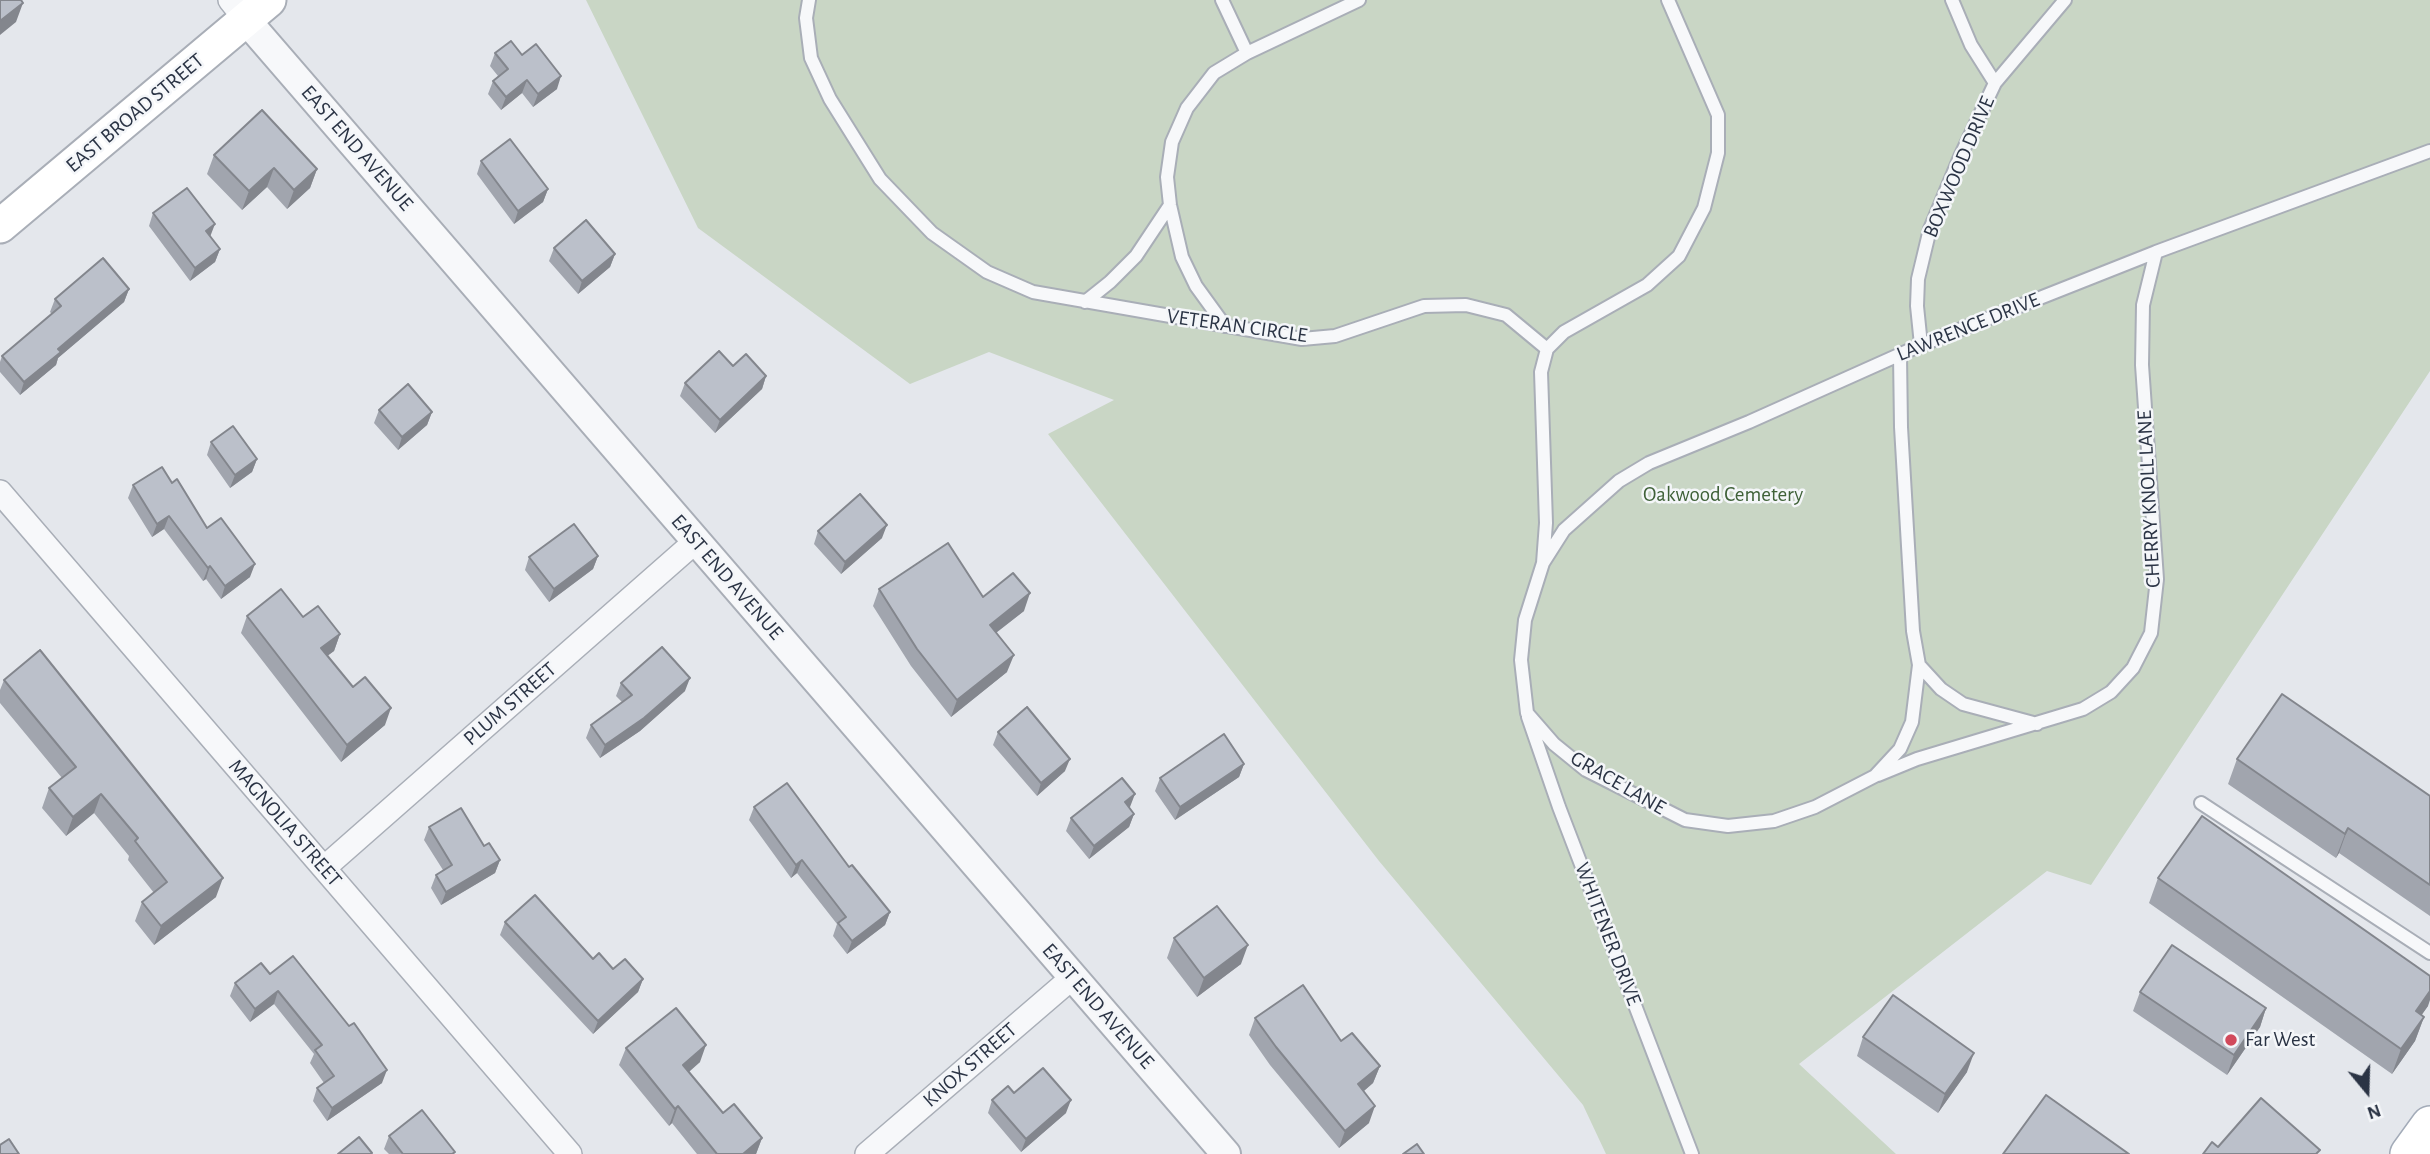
<!DOCTYPE html>
<html>
<head>
<meta charset="utf-8">
<style>
	body { margin:0 }
	#map { position:relative; width:2430px; height:1154px; overflow:hidden; background:#e4e7ec; font-family:"Alegreya Sans",sans-serif }
	canvas { display:block }
	.north { position:absolute; left:2332px; top:1056px; width:70px; height:70px; -webkit-text-stroke:5px #f4f6f9; paint-order:stroke; rotate:161deg; font-size:19px; font-weight:700; line-height:28px; text-align:center; color:#2b3445 }
	.north::after { content:''; display:block; margin:auto; width:24px; height:32px; background:#2b3445; clip-path:polygon(50% 0,100% 100%,50% 72%,0 100%) }
</style>
</head>
<body>
<div id="map">
<canvas width="2430" height="1154"></canvas>
<div class="north">N</div>
</div>
<script>
const g = document.querySelector('canvas').getContext('2d');
g.lineJoin = 'round';
function paint(path, color) { g.fillStyle = color; g.fill(path, 'evenodd'); }
const toPath = rows => new Path2D(rows.map(r => 'M' + r).join(''));
function trace(path, color, width, dash) { g.strokeStyle = color; g.lineWidth = width; g.lineCap = dash ? 'butt' : 'round'; g.setLineDash(dash || []); g.stroke(path); }
function label(font, color, halo, rows, align = 'center') {
  g.font = font + ' "Alegreya Sans",sans-serif'; g.lineWidth = 5; g.setLineDash([]); g.textBaseline = 'middle'; g.strokeStyle = halo; g.fillStyle = color; for (const [text, x, y, turn = 0] of rows) {
    g.save(); g.translate(x, y); g.rotate((+turn || 0) * Math.PI / 180); g.textAlign = isNaN(turn) ? turn : align; if (halo) g.strokeText(text, 0, 0); g.fillText(text, 0, 0); g.restore();
  }
}
paint(toPath([
	[586,0,2430,0,2430,371,2091,885,2047,871,1799,1064,1896,1154,1606,1154,1583,1105,1379,861,1048,434,1114,400,989,352,910,384,698,228]
]), '#c9d6c5');
const service = toPath([
	[809,0,806,18,811,58,830,99,880,179,932,233,987,272,1033,292,1302,339,1335,336,1424,306,1466,305,1506,315,1547,349],
	[1222,0,1247,53],
	[1952,0,1971,45,1995,83],
	[1085,302,1110,282,1136,256,1170,205],
	[1225,326,1196,286,1182,257,1170,205,1167,177,1172,142,1187,108,1214,73,1247,53,1359,0],
	[1921,345,1917,306,1918,279,1930,229,1960,157,1995,83,2065,0],
	[1547,349,1541,372,1546,523,1543,563,1525,620,1521,660,1527,713,1554,744,1586,770,1685,820,1728,826,1774,821,1815,807,1875,776,1900,749,1912,722,1919,665],
	[1547,349,1564,332,1647,285,1679,256,1704,208,1718,153,1718,115,1668,0],
	[1900,355,1901,427,1913,631,1919,665,1941,689,1963,704,2037,724],
	[1543,563,1564,530,1619,481,1649,463,1749,422,1921,345,2156,252,2430,151],
	[1528,717,1559,807,1692,1154],
	[1878,775,1917,759,2083,709,2111,692,2133,668,2151,633,2157,579,2142,365,2143,305,2156,252],
	[2201,803,2430,953]
]);
const minor = toPath([
	[230,0,246,20],
	[0,492,570,1154],
	[324,868,696,541],
	[867,1154,1073,977]
]);
const tertiary = toPath([
	[246,20,1226,1154]
]);
const secondary = toPath([
	[0,226,269,0]
]);
const primary = toPath([
	[2409,1154,2430,1125]
]);
trace(service, '#a9aeb7', 16);
trace(minor, '#a9aeb7', 26);
trace(tertiary, '#a9aeb7', 32);
trace(secondary, '#a9aeb7', 37);
trace(primary, '#a3abb8', 40);
trace(service, '#f7f8fa', 12);
trace(minor, '#f7f8fa', 23);
trace(tertiary, '#f7f8fa', 28);
trace(secondary, '#fff', 33);
trace(primary, '#fff', 37);
paint(toPath([
	[495,53,522,55,557,89,533,107,522,93,501,110,488,94,493,81,498,76,490,66],
	[214,155,317,169,310,188,287,209,267,187,242,210,207,174],
	[481,161,548,189,543,202,514,224,477,174],
	[153,213,210,236,220,249,215,262,190,281,149,226],
	[554,248,615,254,610,267,578,294,549,261],
	[129,289,124,302,58,358,56,365,20,395,0,372,0,362,2,356,52,314,50,312,55,299],
	[733,366,766,376,762,389,715,433,680,396,685,383],
	[379,410,432,412,427,425,398,450,374,423],
	[211,442,257,459,252,472,230,488,207,455],
	[172,483,207,528,250,577,221,599,206,579,203,581,164,529,152,537,128,498,133,485],
	[818,531,882,538,841,574,814,544],
	[598,556,593,569,549,602,525,570,529,557],
	[879,589,983,597,1024,611,996,633,1007,672,951,717,911,666,873,606],
	[247,616,303,617,340,634,334,651,327,656,385,725,341,762,241,633],
	[4,680,216,897,154,945,135,921,142,902,154,893,128,860,129,856,94,813,66,836,42,808,49,788,62,778,0,703,0,690],
	[621,683,685,691,640,731,600,758,586,738,591,725,622,702,616,696],
	[998,732,1065,771,1037,796,993,745],
	[2237,759,2430,796,2430,916,2339,853,2336,858,2228,784],
	[1244,764,1239,777,1175,820,1155,791,1160,778],
	[754,807,849,867,890,912,885,925,847,954,833,936,837,924,797,873,791,878,749,820],
	[1130,807,1129,808,1134,814,1129,827,1089,859,1066,831,1071,818],
	[429,827,484,846,500,860,495,873,441,905,431,888,436,875,443,870,424,840],
	[2158,878,2428,1006,2421,1015,2424,1017,2415,1041,2392,1074,2149,903],
	[505,922,593,959,613,969,643,979,638,992,593,1034,500,935],
	[1174,938,1241,964,1197,997,1167,958],
	[270,974,382,1083,327,1121,313,1101,317,1088,324,1083,310,1063,314,1054,274,1004,250,1022,230,996,235,983],
	[2140,992,2266,1008,2260,1027,2227,1075,2133,1011],
	[1255,1018,1341,1041,1380,1066,1373,1083,1364,1091,1369,1123,1339,1148,1270,1065,1249,1035],
	[1863,1037,1967,1072,1938,1113,1857,1056],
	[626,1048,700,1062,689,1072,723,1113,762,1138,756,1154,697,1154,672,1123,669,1126,619,1065],
	[1014,1093,1066,1113,1021,1152,988,1113,992,1100],
	[389,1136,455,1152,454,1154,389,1154,384,1149]
]), '#a1a5ae');
paint(toPath([
	[23,3,16,22,0,35,0,21],
	[561,76,557,89,533,107,538,94],
	[527,80,522,93,501,110,506,97],
	[274,168,267,187,242,210,249,191],
	[317,169,310,188,287,209,294,190],
	[548,189,543,202,514,224,518,211],
	[215,224,210,237,206,231],
	[220,249,215,262,190,281,195,268],
	[615,254,610,267,578,294,582,281],
	[129,289,124,302,58,358,56,365,20,395,24,382,58,349],
	[766,376,762,389,715,433,720,420],
	[432,412,427,425,398,450,402,437],
	[257,459,252,472,230,488,235,475],
	[169,516,164,529,152,537,157,524],
	[887,525,882,538,841,574,845,562],
	[598,556,593,569,549,602,554,589],
	[255,564,250,577,221,599,225,586],
	[210,566,206,579,203,581,208,568],
	[1030,593,1024,611,984,642,990,625],
	[340,634,334,651,315,665,321,648],
	[1014,655,1007,672,951,717,957,700],
	[690,678,685,691,640,731,600,758,605,745],
	[391,708,385,725,341,762,347,745],
	[1070,759,1065,771,1037,796,1041,783],
	[1244,764,1239,777,1175,820,1180,807],
	[101,794,94,813,66,836,73,817],
	[1135,794,1130,807,1120,815,1125,802],
	[1134,814,1129,827,1089,859,1094,846],
	[2348,828,2339,853,2336,858,2345,834],
	[500,860,495,873,441,905,446,892],
	[802,860,797,873,791,878,796,865],
	[223,878,216,897,154,945,161,926],
	[890,912,885,925,847,954,852,941],
	[1248,945,1241,964,1197,997,1204,978],
	[643,979,638,992,593,1034,598,1021],
	[278,991,274,1004,250,1022,255,1009],
	[2430,991,2430,1000,2428,1006,2407,1036,2416,1011],
	[2266,1008,2260,1027,2227,1075,2234,1055],
	[2424,1017,2415,1041,2392,1074,2401,1049],
	[706,1045,700,1062,677,1082,683,1065],
	[1974,1053,1967,1072,1938,1113,1945,1094],
	[1380,1066,1373,1083,1352,1101,1358,1084],
	[387,1070,382,1083,327,1121,332,1108],
	[1071,1100,1066,1113,1021,1152,1026,1139],
	[678,1106,672,1123,669,1126,675,1109],
	[1375,1106,1369,1123,1339,1148,1345,1131],
	[762,1138,756,1154,743,1154]
]), '#83868d');
const building = toPath([
	[0,0,21,0,23,3,0,21,0,0],
	[511,41,522,55,536,44,561,76,538,94,527,80,506,97,493,81,508,69,495,53,511,41],
	[262,110,317,169,294,190,274,168,249,191,214,155,262,110],
	[510,139,548,189,518,211,481,161,510,139],
	[187,188,215,224,206,231,220,249,195,268,153,213,187,188],
	[586,220,615,254,582,281,554,248,586,220],
	[103,258,129,289,58,349,61,352,24,382,2,356,61,306,55,299,103,258],
	[719,351,733,366,746,354,766,376,720,420,685,383,719,351],
	[408,384,432,412,402,437,379,410,408,384],
	[233,426,257,459,235,475,211,442,233,426],
	[162,467,172,483,177,479,207,528,221,518,255,564,225,586,210,566,208,568,169,516,157,524,133,485,162,467],
	[860,494,887,525,845,562,818,531,860,494],
	[574,524,598,556,554,589,529,557,574,524],
	[948,543,983,597,1013,573,1030,593,990,625,1014,655,957,700,917,649,879,589,948,543],
	[281,589,303,617,318,606,340,634,321,648,353,687,365,677,391,708,347,745,247,616,281,589],
	[662,647,690,678,644,718,605,745,591,725,632,695,621,683,662,647],
	[40,650,223,878,161,926,142,902,167,882,135,841,138,838,101,794,73,817,49,788,76,767,4,680,40,650],
	[2282,694,2430,796,2430,885,2348,828,2345,834,2237,759,2282,694],
	[1027,707,1070,759,1041,783,998,732,1027,707],
	[1224,734,1244,764,1180,807,1160,778,1224,734],
	[1122,778,1135,794,1125,802,1134,814,1094,846,1071,818,1122,778],
	[787,783,849,867,852,865,890,912,852,941,838,923,846,917,802,860,796,865,754,807,787,783],
	[461,808,484,846,489,843,500,860,446,892,436,875,452,865,429,827,461,808],
	[2202,816,2430,976,2430,991,2416,1011,2424,1017,2401,1049,2158,878,2202,816],
	[535,895,593,959,599,953,613,969,625,959,643,979,598,1021,505,922,535,895],
	[1217,906,1248,945,1204,978,1174,938,1217,906],
	[2172,945,2266,1008,2234,1055,2140,992,2172,945],
	[293,956,349,1026,354,1023,387,1070,332,1108,317,1088,334,1076,315,1050,322,1045,278,991,255,1009,235,983,261,963,270,974,293,956],
	[1303,985,1341,1041,1352,1033,1380,1066,1358,1084,1375,1106,1345,1131,1276,1047,1255,1018,1303,985],
	[1893,995,1974,1053,1945,1094,1863,1037,1893,995],
	[676,1008,706,1045,683,1065,723,1113,734,1104,762,1138,743,1154,717,1154,678,1106,675,1109,626,1048,676,1008],
	[1043,1068,1071,1100,1026,1139,992,1100,1008,1086,1014,1093,1043,1068],
	[2046,1095,2129,1154,2003,1154,2046,1095],
	[2261,1098,2320,1150,2316,1154,2203,1154,2212,1142,2218,1147,2261,1098],
	[422,1110,455,1152,452,1154,403,1154,389,1136,422,1110],
	[359,1137,372,1153,371,1154,338,1154,359,1137],
	[9,1139,19,1154,0,1154,0,1145,9,1139],
	[1417,1144,1424,1154,1403,1154,1417,1144]
]);
paint(building, '#bbc0ca');
trace(building, '#83868d', 2);
for (const [x, y, r, color] of [
	[2231,1040,7,"#d1495b"]
]) { const dot = new Path2D(); dot.arc(x, y, r, 0, 2 * Math.PI); g.fillStyle = color; g.fill(dot); trace(dot, '#f4f6f9', 2.5); }
label('21px', '#2b3445', '#f4f6f9', [
	["EAST BROAD STREET",135,113,-40],
	["EAST END AVENUE",357,148,49],
	["BOXWOOD DRIVE",1959,167,-67],
	["VETERAN CIRCLE",1237,326,8],
	["LAWRENCE DRIVE",1968,327,-22],
	["CHERRY KNOLL LANE",2149,499,-93],
	["EAST END AVENUE",727,577,49],
	["PLUM STREET",510,704,-41],
	["GRACE LANE",1618,783,30],
	["MAGNOLIA STREET",285,823,49],
	["WHITENER DRIVE",1608,934,69],
	["EAST END AVENUE",1098,1006,49],
	["KNOX STREET",970,1065,-41]
]);
label('21px', '#3f6138', '#f4f6f9', [
	["Oakwood Cemetery",1723,495]
]);
label('21px', '#2b3445', '#f4f6f9', [
	["Far West",2245,1040]
], 'left');
</script>
</body>
</html>
